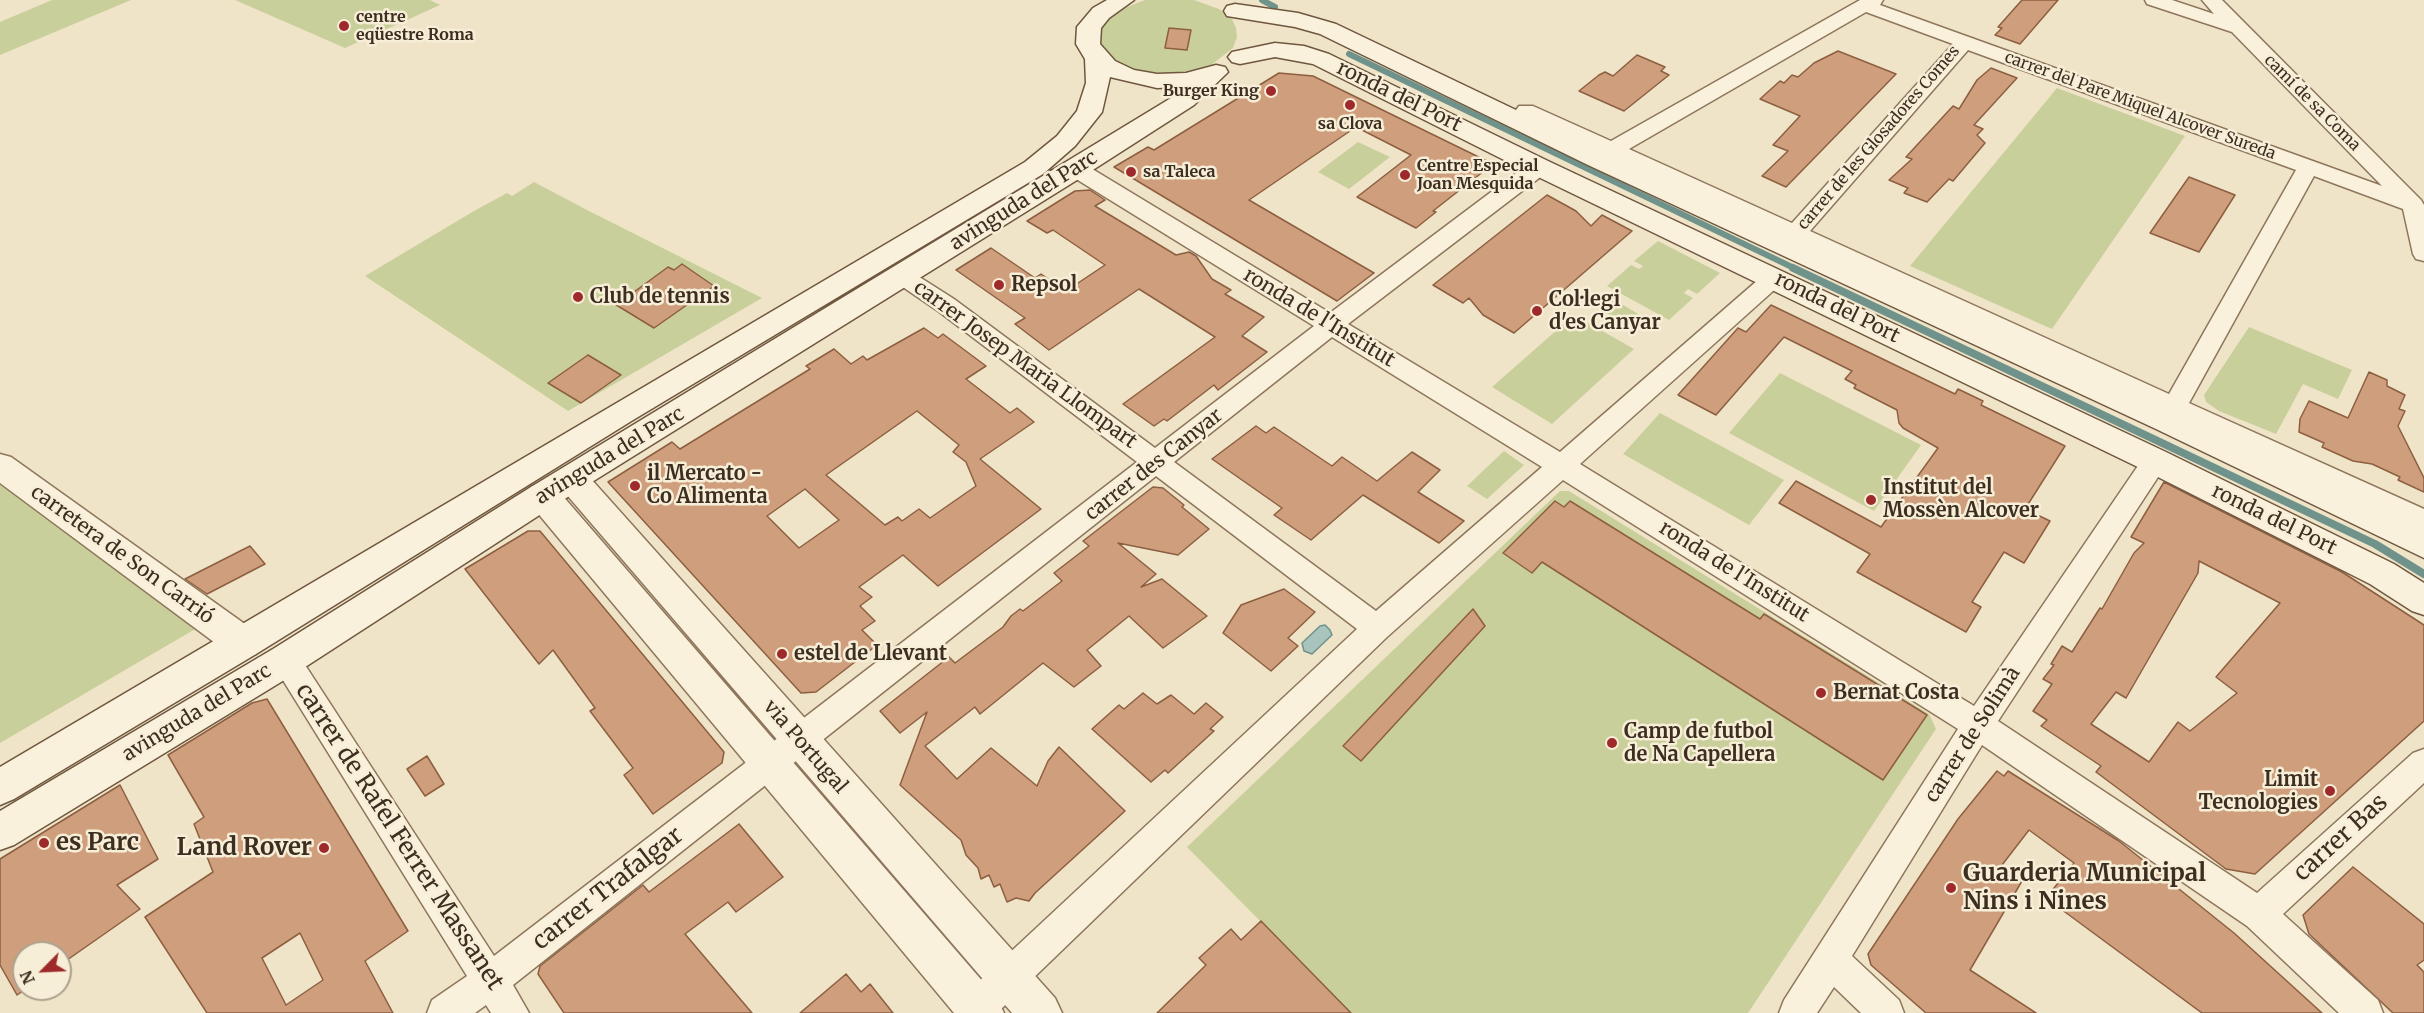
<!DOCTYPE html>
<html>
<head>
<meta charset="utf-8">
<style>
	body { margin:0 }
	#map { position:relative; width:2424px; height:1013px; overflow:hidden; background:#f0e4c8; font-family:Merriweather,serif }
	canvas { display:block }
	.north { position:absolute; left:12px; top:941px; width:60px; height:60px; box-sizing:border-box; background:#f7eed8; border:2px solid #ada18e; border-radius:50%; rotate:246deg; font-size:16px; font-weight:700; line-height:24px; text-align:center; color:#3d2e20 }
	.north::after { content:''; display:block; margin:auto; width:21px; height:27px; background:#9e2a2b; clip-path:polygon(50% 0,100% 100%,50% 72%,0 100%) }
</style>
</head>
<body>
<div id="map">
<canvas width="2424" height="1013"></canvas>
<div class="north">N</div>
</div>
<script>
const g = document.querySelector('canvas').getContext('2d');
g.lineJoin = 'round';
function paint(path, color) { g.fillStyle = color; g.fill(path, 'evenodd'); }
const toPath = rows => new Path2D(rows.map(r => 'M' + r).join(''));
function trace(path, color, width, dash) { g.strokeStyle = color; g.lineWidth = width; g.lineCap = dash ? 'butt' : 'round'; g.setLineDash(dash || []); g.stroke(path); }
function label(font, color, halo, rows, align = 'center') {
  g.font = font + ' Merriweather,serif'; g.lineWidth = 5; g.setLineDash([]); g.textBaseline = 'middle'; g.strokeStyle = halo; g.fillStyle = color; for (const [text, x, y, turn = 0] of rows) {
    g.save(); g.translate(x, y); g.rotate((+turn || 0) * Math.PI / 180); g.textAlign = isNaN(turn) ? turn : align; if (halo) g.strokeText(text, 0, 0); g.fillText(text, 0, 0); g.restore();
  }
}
paint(toPath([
	[52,0,131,0,0,55,0,22],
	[235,0,430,0,440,5,345,48],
	[1145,0,1194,0,1219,9,1232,19,1236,28,1237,37,1233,48,1211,65,1175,74,1138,71,1117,63,1099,45,1100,28,1117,11],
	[2057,88,2185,136,2052,329,1910,266],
	[1358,142,1390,157,1349,189,1318,172],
	[534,182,591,212,762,298,568,411,365,276,474,211,507,193,512,196],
	[1658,241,1720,273,1697,294,1688,289,1684,293,1693,298,1669,320,1607,286,1631,265,1639,269,1643,266,1634,261],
	[1613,300,1625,306,1648,320,1637,330,1601,310],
	[1574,315,1634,349,1552,424,1492,387],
	[2249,327,2352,370,2338,399,2303,384,2276,434,2219,411,2206,402,2204,395],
	[1780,373,1921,445,1874,511,1729,433],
	[1660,413,1784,480,1749,525,1623,454],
	[1504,451,1524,465,1487,499,1467,486],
	[0,479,197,628,0,743],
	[1560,491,1569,491,1929,714,1936,729,1748,1013,1351,1013,1187,847]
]), '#c9cf9b');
const water = toPath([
	[1325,625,1330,630,1332,635,1312,654,1304,651,1302,643,1320,626,1325,625]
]);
paint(water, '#a9c4bc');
trace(water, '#6f938a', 1.5);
trace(toPath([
	[1262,0,1275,7],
	[1349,54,1796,269]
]), '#6f938a', 6);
trace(toPath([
	[1793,268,2375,544,2424,574]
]), '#6f938a', 8);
const building = toPath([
	[2022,0,2058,0,2020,44,1995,35,2002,28,1998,27,2022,0],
	[1169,28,1191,30,1187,50,1165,48,1169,28],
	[1838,51,1896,74,1786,187,1762,176,1788,151,1773,145,1800,116,1760,99,1780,81,1784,83,1792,75,1798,77,1814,63,1838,51],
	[1637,55,1665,67,1661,71,1669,75,1624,111,1579,91,1599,75,1605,72,1613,76,1637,55],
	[1991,68,2017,78,1974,125,1983,129,1977,135,1985,143,1953,181,1949,179,1927,202,1904,193,1908,188,1889,180,1912,159,1906,157,1953,106,1959,109,1977,80,1991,68],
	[1279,73,1313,76,1493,164,1433,211,1436,212,1416,228,1357,197,1411,155,1360,129,1353,129,1249,200,1374,273,1337,301,1114,167,1148,147,1154,150,1279,73],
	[2189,177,2235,195,2199,252,2150,233,2189,177],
	[1090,190,1105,200,1095,206,1176,255,1189,252,1196,256,1212,279,1231,290,1225,294,1264,317,1242,336,1267,352,1218,390,1214,385,1167,421,1164,419,1154,426,1123,404,1215,337,1139,289,1049,350,1015,324,1025,318,956,270,991,248,1035,278,1041,274,1066,291,1105,265,1053,230,1047,233,1027,221,1075,191,1090,190],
	[1547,195,1576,211,1591,226,1602,215,1632,231,1514,333,1483,315,1469,298,1463,303,1433,285,1547,195],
	[682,264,714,286,654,328,613,303,631,291,634,292,668,267,674,270,682,264],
	[1771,305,1955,394,1958,389,1983,401,1981,405,2065,446,2025,509,2050,521,2024,563,2004,552,1972,602,1981,607,1966,632,1857,572,1870,554,1779,503,1796,481,1881,527,1938,448,1903,428,1899,423,1897,410,1854,388,1856,385,1845,379,1852,371,1784,337,1716,415,1678,395,1738,328,1746,332,1771,305],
	[924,328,938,338,943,334,986,366,966,379,1010,413,1017,408,1034,422,980,459,1041,509,938,586,903,555,859,587,872,597,860,606,875,621,862,630,877,645,816,692,801,693,608,482,672,442,680,449,810,369,806,366,834,349,851,364,863,356,867,360,924,328],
	[917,411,959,445,953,452,966,462,976,486,930,518,919,509,902,521,898,517,885,525,826,475,917,411],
	[805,489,839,520,799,548,767,516,805,489],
	[588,355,621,375,581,403,548,383,588,355],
	[2369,372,2387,380,2387,386,2405,395,2399,409,2405,411,2398,426,2424,478,2424,492,2398,480,2400,477,2372,464,2353,461,2322,447,2324,443,2299,432,2300,419,2309,401,2348,418,2369,372],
	[1256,426,1266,433,1274,427,1332,466,1342,457,1377,481,1412,452,1440,470,1418,492,1464,521,1439,543,1363,495,1311,540,1274,515,1282,508,1212,459,1256,426],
	[2164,482,2342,572,2424,625,2424,721,2255,874,2226,869,2096,772,2101,766,2041,726,2047,720,2033,711,2052,684,2043,679,2054,665,2051,664,2062,646,2072,652,2100,608,2102,609,2134,553,2144,543,2131,537,2164,482],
	[2199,561,2280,603,2216,677,2237,693,2190,731,2178,722,2149,762,2091,724,2116,692,2126,698,2198,573,2199,561],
	[1153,487,1163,488,1184,505,1182,507,1209,529,1178,555,1118,543,1156,574,1141,587,1162,579,1207,616,1163,648,1129,616,1087,650,1101,666,1074,687,1043,663,980,714,975,707,925,746,957,779,991,748,1037,786,1048,761,1059,747,1125,811,1035,893,1029,901,1016,898,1007,902,1000,884,994,887,989,875,981,879,978,868,966,855,961,840,900,785,927,712,900,733,880,711,949,657,955,663,1003,627,1011,616,1020,609,1023,611,1062,581,1054,573,1089,546,1083,541,1153,487],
	[1555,501,1564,507,1570,501,1760,619,1764,614,1927,715,1883,780,1542,562,1532,573,1503,553,1555,501],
	[528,531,540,531,724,752,722,763,653,814,624,775,633,768,590,711,595,708,553,650,539,664,465,569,528,531],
	[250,546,265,564,207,594,185,579,250,546],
	[1284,589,1315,612,1288,638,1298,646,1271,671,1223,633,1241,605,1284,589],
	[1473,609,1485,626,1361,761,1343,746,1473,609],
	[1143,693,1157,704,1171,695,1194,714,1206,703,1223,717,1210,729,1214,731,1168,773,1165,770,1151,782,1092,729,1119,705,1124,709,1143,693],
	[267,699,408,931,365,961,393,1013,207,1013,145,917,213,872,194,824,204,817,168,755,252,703,267,699],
	[300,933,323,980,286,1005,262,958,300,933],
	[427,756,444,784,425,796,407,769,427,756],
	[1997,771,2004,776,2008,771,2119,841,2234,933,2322,1013,2202,1013,2046,898,2074,863,2029,830,2002,865,2022,881,1970,970,2036,1013,1926,1013,1871,965,1868,954,1958,819,1997,771],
	[120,785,158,859,117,885,140,909,60,965,60,953,24,953,26,989,17,995,0,965,0,859,120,785],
	[739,824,783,877,736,912,728,902,685,934,752,1013,564,1013,538,974,540,966,643,885,649,892,739,824],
	[2353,867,2424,924,2424,960,2417,965,2424,972,2424,1013,2393,1013,2309,934,2303,915,2353,867],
	[1261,921,1351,1013,1157,1013,1206,965,1199,958,1231,929,1241,940,1261,921],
	[846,974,861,992,870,984,893,1013,800,1013,846,974]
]);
paint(building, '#cf9f7d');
trace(building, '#8d5f41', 1.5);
const minor = toPath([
	[1860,0,1883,0,1880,5,2382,186,2232,32,2147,4,2145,0,2172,0,2214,14,2202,0,2222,0,2421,200,2424,205,2424,261,2416,259,2413,254,2403,209,2314,176,2189,403,2424,509,2424,532,2180,420,2176,427,2167,429,2158,427,2154,420,2159,411,1613,158,1599,163,1592,162,1588,157,1596,150,1519,114,1516,110,1519,106,1533,106,1611,141,1860,0],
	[1866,12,1953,44,1792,223,1629,149,1866,12],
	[1968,50,2296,170,2169,394,1810,231,1968,50],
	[1539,160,1547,162,1550,167,1547,172,1348,324,1560,452,1766,273,1774,270,1782,273,1786,278,1782,283,1580,464,1974,706,2146,454,2155,451,2164,454,2168,461,2164,468,1998,721,2257,893,2413,753,2424,749,2424,783,2283,914,2378,1000,2383,1013,2339,1013,2247,926,1982,745,1852,956,1899,1000,1904,1013,1861,1013,1834,987,1817,1013,1779,1013,1784,1000,1958,729,1563,480,1387,637,997,1013,954,1013,959,1000,1357,629,1156,476,513,985,529,1013,491,1013,486,1005,475,1013,427,1013,432,1000,467,976,276,669,271,660,276,651,286,647,296,651,494,956,1137,462,938,311,894,281,890,276,894,271,902,268,910,271,954,299,1155,448,1314,326,1068,174,1065,169,1068,164,1084,164,1330,313,1531,162,1539,160],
	[1332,337,1542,467,1376,611,1174,462,1332,337]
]);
const tertiary = toPath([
	[0,454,11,457,256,632,261,643,256,654,243,658,230,654,0,483,0,454],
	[572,467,583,470,1055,998,1062,1013,1012,1013,561,488,556,479,561,470,572,467],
	[543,483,555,487,997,998,1004,1013,954,1013,531,505,527,496,531,487,543,483]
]);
const secondary = toPath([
	[1107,0,1134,0,1109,18,1101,28,1100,44,1115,61,1134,70,1157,74,1186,73,1216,65,1225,67,1228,72,1194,105,1085,175,555,505,299,671,14,845,0,850,0,811,273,649,531,487,1176,95,1184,87,1157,88,1110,77,1102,112,1075,146,1043,174,633,420,256,654,14,799,0,805,0,767,1025,162,1057,136,1077,111,1086,83,1085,59,1076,44,1077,27,1093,8,1107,0],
	[1235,4,1298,13,1336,24,1606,153,2178,413,2424,530,2424,558,2156,429,1588,165,1320,34,1295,27,1227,16,1224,11,1227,6,1235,4],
	[1275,43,1304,46,1329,54,1548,161,2166,452,2394,564,2424,583,2424,615,2412,611,2370,584,2144,470,1530,173,1313,64,1275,57,1240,64,1232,62,1228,57,1232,52,1275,43]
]);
trace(minor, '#8d765c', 3);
trace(tertiary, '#8d765c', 3);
trace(secondary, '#6f573f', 3);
paint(minor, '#faf1dc');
paint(tertiary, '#faf1dc');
paint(secondary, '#faf1dc');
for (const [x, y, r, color] of [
	[344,26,6,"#9e2a2b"],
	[1271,91,6,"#9e2a2b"],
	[1350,105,6,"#9e2a2b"],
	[1131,172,6,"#9e2a2b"],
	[1405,175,6,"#9e2a2b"],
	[999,285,6,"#9e2a2b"],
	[578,297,6,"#9e2a2b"],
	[1537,311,6,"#9e2a2b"],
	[635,486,6,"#9e2a2b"],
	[1871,500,6,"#9e2a2b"],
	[782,654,6,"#9e2a2b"],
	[1821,693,6,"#9e2a2b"],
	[1612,743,6,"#9e2a2b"],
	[2330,791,6,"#9e2a2b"],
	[44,843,6,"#9e2a2b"],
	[324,848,6,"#9e2a2b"],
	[1951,888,6,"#9e2a2b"]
]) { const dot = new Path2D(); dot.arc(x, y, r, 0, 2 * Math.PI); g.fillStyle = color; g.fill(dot); trace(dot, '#f7eed8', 2); }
label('bold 16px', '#3d2e20', '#f7eed8', [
	["centre",356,17],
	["eqüestre Roma",356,35],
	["Burger King",1259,91,"right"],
	["sa Clova",1350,124,"center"],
	["Centre Especial",1417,166],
	["Joan Mesquida",1417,184],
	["sa Taleca",1143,172]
], 'left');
label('16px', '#3d2e20', '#f7eed8', [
	["camí de sa Coma",2312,103,45],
	["carrer del Pare Miquel Alcover Sureda",2140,106,20],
	["carrer de les Glosadores Comes",1879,138,-49]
]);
label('20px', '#3d2e20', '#f7eed8', [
	["ronda del Port",1399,97,26],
	["avinguda del Parc",1024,201,-32],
	["ronda del Port",1837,308,26],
	["ronda de l'Institut",1319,318,31],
	["carrer Josep Maria Llompart",1025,365,36],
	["avinguda del Parc",610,456,-31],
	["carrer des Canyar",1154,465,-38],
	["ronda del Port",2274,520,26],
	["carretera de Son Carrió",122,555,36],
	["ronda de l'Institut",1734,572,32],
	["avinguda del Parc",197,713,-31],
	["carrer de Solimà",1973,735,-57],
	["via Portugal",805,747,49]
]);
label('bold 20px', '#3d2e20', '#f7eed8', [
	["Repsol",1011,285],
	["Club de tennis",590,297],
	["Col·legi",1549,300],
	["d'es Canyar",1549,323],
	["il Mercato -",647,474],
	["Co Alimenta",647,497],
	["Institut del",1883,488],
	["Mossèn Alcover",1883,511],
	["estel de Llevant",794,654],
	["Bernat Costa",1833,693],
	["Camp de futbol",1624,732],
	["de Na Capellera",1624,755],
	["Limit",2318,780,"right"],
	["Tecnologies",2318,803,"right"]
], 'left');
label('24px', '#3d2e20', '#f7eed8', [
	["carrer de Rafel Ferrer Massanet",399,837,57],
	["carrer Bas",2341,838,-42],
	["carrer Trafalgar",608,889,-38]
]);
label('bold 24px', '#3d2e20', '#f7eed8', [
	["es Parc",56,843],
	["Land Rover",312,848,"right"],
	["Guarderia Municipal",1963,874],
	["Nins i Nines",1963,902]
], 'left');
</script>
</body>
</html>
